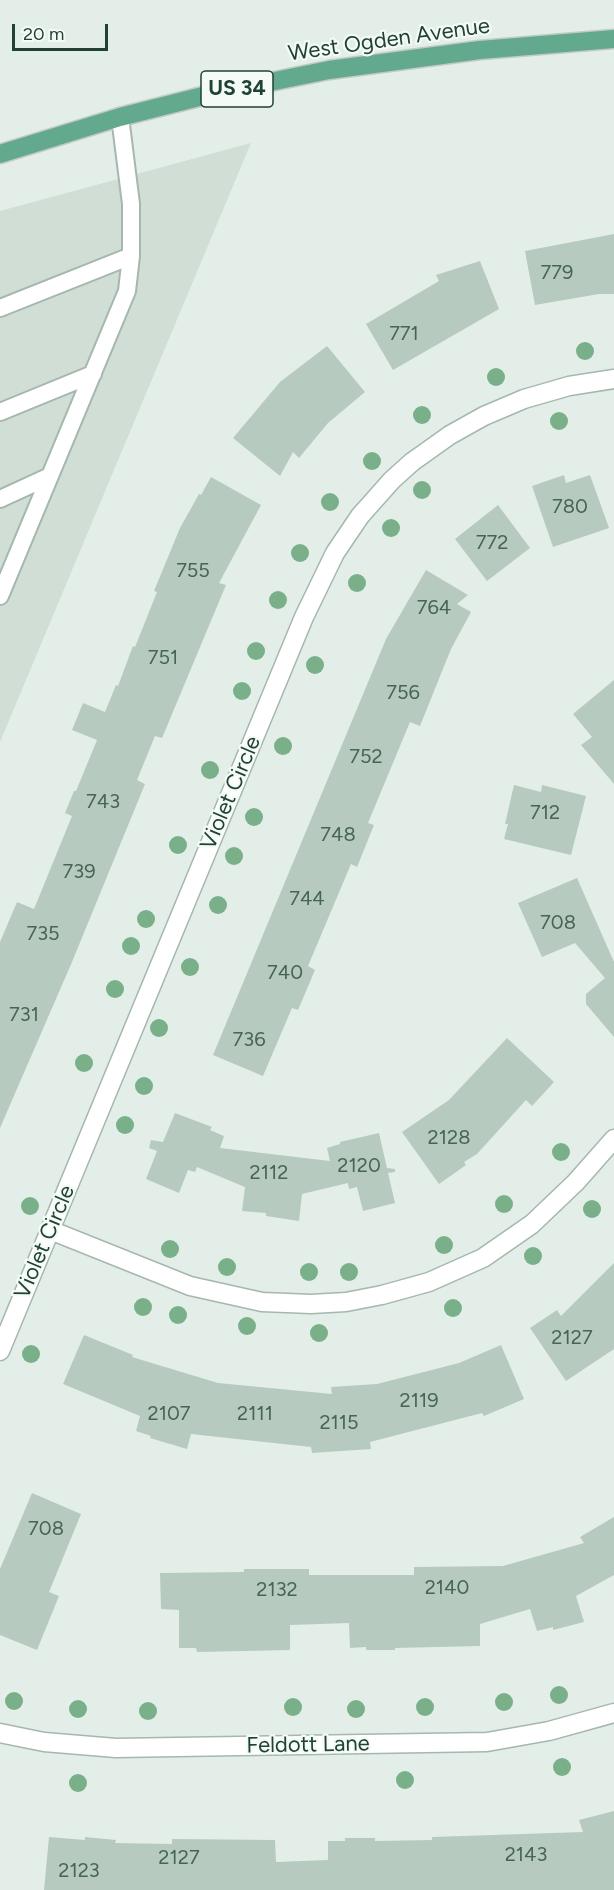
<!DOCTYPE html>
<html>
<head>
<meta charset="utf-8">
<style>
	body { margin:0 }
	#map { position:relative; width:614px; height:1890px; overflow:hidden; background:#e3eee8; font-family:Figtree,sans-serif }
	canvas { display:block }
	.scale { position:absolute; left:12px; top:24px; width:96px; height:27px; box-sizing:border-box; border:3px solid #204234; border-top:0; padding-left:8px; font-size:18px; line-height:21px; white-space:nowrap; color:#204234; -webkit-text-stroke:4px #f4faf6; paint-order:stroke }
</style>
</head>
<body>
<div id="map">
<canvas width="614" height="1890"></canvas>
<div class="scale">20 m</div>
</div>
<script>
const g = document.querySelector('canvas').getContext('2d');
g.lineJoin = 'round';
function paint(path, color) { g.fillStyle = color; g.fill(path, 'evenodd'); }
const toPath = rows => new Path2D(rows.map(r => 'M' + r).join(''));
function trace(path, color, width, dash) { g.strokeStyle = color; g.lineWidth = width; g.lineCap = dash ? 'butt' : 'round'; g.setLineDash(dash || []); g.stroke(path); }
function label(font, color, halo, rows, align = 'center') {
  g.font = font + ' Figtree,sans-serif'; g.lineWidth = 4.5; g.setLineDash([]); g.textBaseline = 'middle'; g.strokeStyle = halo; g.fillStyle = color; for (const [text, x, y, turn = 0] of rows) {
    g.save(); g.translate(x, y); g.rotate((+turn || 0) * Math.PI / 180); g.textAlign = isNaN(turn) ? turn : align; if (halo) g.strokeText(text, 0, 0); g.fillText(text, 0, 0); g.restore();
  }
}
paint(toPath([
	[251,143,0,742,0,211]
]), '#d0ded6');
paint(toPath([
	[614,234,614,294,599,294,535,305,525,251],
	[480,261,499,309,393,370,366,324,439,281,436,275],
	[327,346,365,392,328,423,299,458,293,452,280,476,233,438,280,382],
	[564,475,566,483,590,475,609,528,553,547,532,486],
	[211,477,261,505,219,583,226,585,162,738,155,736,137,780,145,784,72,962,0,1128,0,942,17,902,34,909,72,816,65,813,74,791,76,791,97,740,72,730,83,703,105,712,116,685,118,686,133,646,135,647,157,592,154,591,180,528,199,494,201,495],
	[498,505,530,548,487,581,455,539],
	[426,570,468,595,457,604,471,612,451,649,420,726,410,722,368,823,374,825,357,867,351,864,308,966,315,970,298,1010,292,1008,263,1076,213,1055,386,639],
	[614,680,614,784,581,745,592,737,573,714],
	[514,785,541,792,542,785,586,796,571,855,504,839,508,824,505,824],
	[577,878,614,962,614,1037,586,1004,586,994,605,978,575,943,542,957,518,903],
	[507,1038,554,1082,532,1106,526,1100,477,1154,464,1162,466,1165,439,1184,402,1132,449,1100],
	[175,1113,212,1127,210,1130,224,1136,220,1148,330,1161,327,1148,340,1144,340,1142,379,1133,387,1168,395,1169,395,1172,388,1173,395,1203,363,1211,357,1187,349,1189,348,1183,302,1194,299,1221,266,1216,266,1213,242,1211,245,1187,197,1167,195,1172,188,1170,179,1193,146,1179,157,1151,149,1148,151,1140,163,1142],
	[614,1263,614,1349,566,1381,530,1328,557,1310,561,1316],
	[84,1335,133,1355,132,1357,218,1383,332,1394,331,1387,377,1384,459,1363,501,1345,524,1399,484,1416,482,1413,370,1442,371,1449,312,1453,311,1447,191,1434,187,1449,150,1438,151,1436,136,1431,140,1416,63,1384],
	[32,1493,81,1514,49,1592,59,1596,37,1650,0,1635,0,1569],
	[614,1517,614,1575,576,1596,584,1622,553,1630,553,1627,537,1631,530,1609,480,1624,480,1646,395,1648,395,1650,366,1650,366,1647,350,1648,349,1623,290,1625,290,1650,197,1652,196,1648,179,1648,179,1610,161,1609,160,1573,244,1572,244,1569,309,1569,309,1575,414,1575,414,1567,503,1566,584,1543,580,1537],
	[614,1811,614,1890,44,1890,49,1837,85,1840,85,1837,116,1840,115,1843,172,1844,172,1839,275,1840,276,1862,328,1860,328,1841,345,1841,345,1838,375,1838,375,1841,432,1840,432,1837,583,1832,579,1820]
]), '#b7cac0');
const lane = toPath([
	[0,308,131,256],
	[0,412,93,374],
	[0,499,50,476],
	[0,596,127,291,131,256,131,204,120,117]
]);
const street = toPath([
	[50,1230,190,1286,262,1302,311,1304,346,1302,382,1295,429,1282,483,1258,532,1224,576,1182,614,1139],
	[0,1351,304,617,335,553,360,516,392,480,412,462,450,435,484,416,524,399,569,386,614,379],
	[0,1733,44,1742,116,1748,487,1742,549,1731,614,1713]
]);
const primary = toPath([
	[0,154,120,117,211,94,329,70,480,50,614,39]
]);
trace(lane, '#a5b7ae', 20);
trace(street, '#a5b7ae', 21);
trace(primary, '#c1cac6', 21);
trace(lane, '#fff', 16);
trace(street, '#fff', 18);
trace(primary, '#62a98e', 18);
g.fillStyle = '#7ab089';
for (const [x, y] of [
	[585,351],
	[496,377],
	[422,415],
	[559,421],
	[372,461],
	[422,490],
	[330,502],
	[391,528],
	[300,553],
	[357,583],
	[278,600],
	[256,651],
	[315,665],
	[242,691],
	[283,746],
	[210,770],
	[254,817],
	[178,845],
	[234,856],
	[218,905],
	[146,919],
	[131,946],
	[190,967],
	[115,989],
	[159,1028],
	[84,1063],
	[144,1086],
	[125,1125],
	[561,1152],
	[504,1204],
	[30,1206],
	[592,1209],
	[444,1245],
	[170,1249],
	[533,1256],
	[227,1267],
	[309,1272],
	[349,1272],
	[143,1307],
	[453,1308],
	[178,1315],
	[247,1326],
	[319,1333],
	[31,1354],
	[559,1695],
	[14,1701],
	[504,1702],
	[293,1707],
	[425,1707],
	[78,1709],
	[356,1709],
	[148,1711],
	[562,1767],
	[405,1780],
	[78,1783]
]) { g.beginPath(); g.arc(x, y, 9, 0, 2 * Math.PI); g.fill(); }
label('20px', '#466457', null, [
	["779",557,273],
	["771",404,334],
	["780",570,507],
	["772",492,543],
	["755",193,571],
	["764",434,608],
	["751",163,658],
	["756",403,693],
	["752",366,757],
	["743",103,802],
	["712",545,813],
	["748",338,835],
	["739",79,872],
	["744",307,899],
	["708",558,923],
	["735",43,934],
	["740",285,973],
	["731",24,1015],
	["736",249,1040],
	["2128",449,1138],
	["2120",359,1166],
	["2112",269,1173],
	["2127",572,1338],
	["2119",419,1401],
	["2107",169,1414],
	["2111",255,1414],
	["2115",339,1423],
	["708",46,1529],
	["2140",447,1588],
	["2132",277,1590],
	["2143",526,1855],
	["2127",179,1858],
	["2123",79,1871]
]);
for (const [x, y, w] of [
	[237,89,72]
]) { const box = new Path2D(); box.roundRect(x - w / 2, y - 18, w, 36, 4.5); g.fillStyle = '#f4faf6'; g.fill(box); trace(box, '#204234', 1.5); }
label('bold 21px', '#204234', null, [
	["US 34",237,89]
]);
label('22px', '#204234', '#f4faf6', [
	["West Ogden Avenue",389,40,-8],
	["Violet Circle",231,793,-67],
	["Violet Circle",45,1242,-67],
	["Feldott Lane",308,1745,-1]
]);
</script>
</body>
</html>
